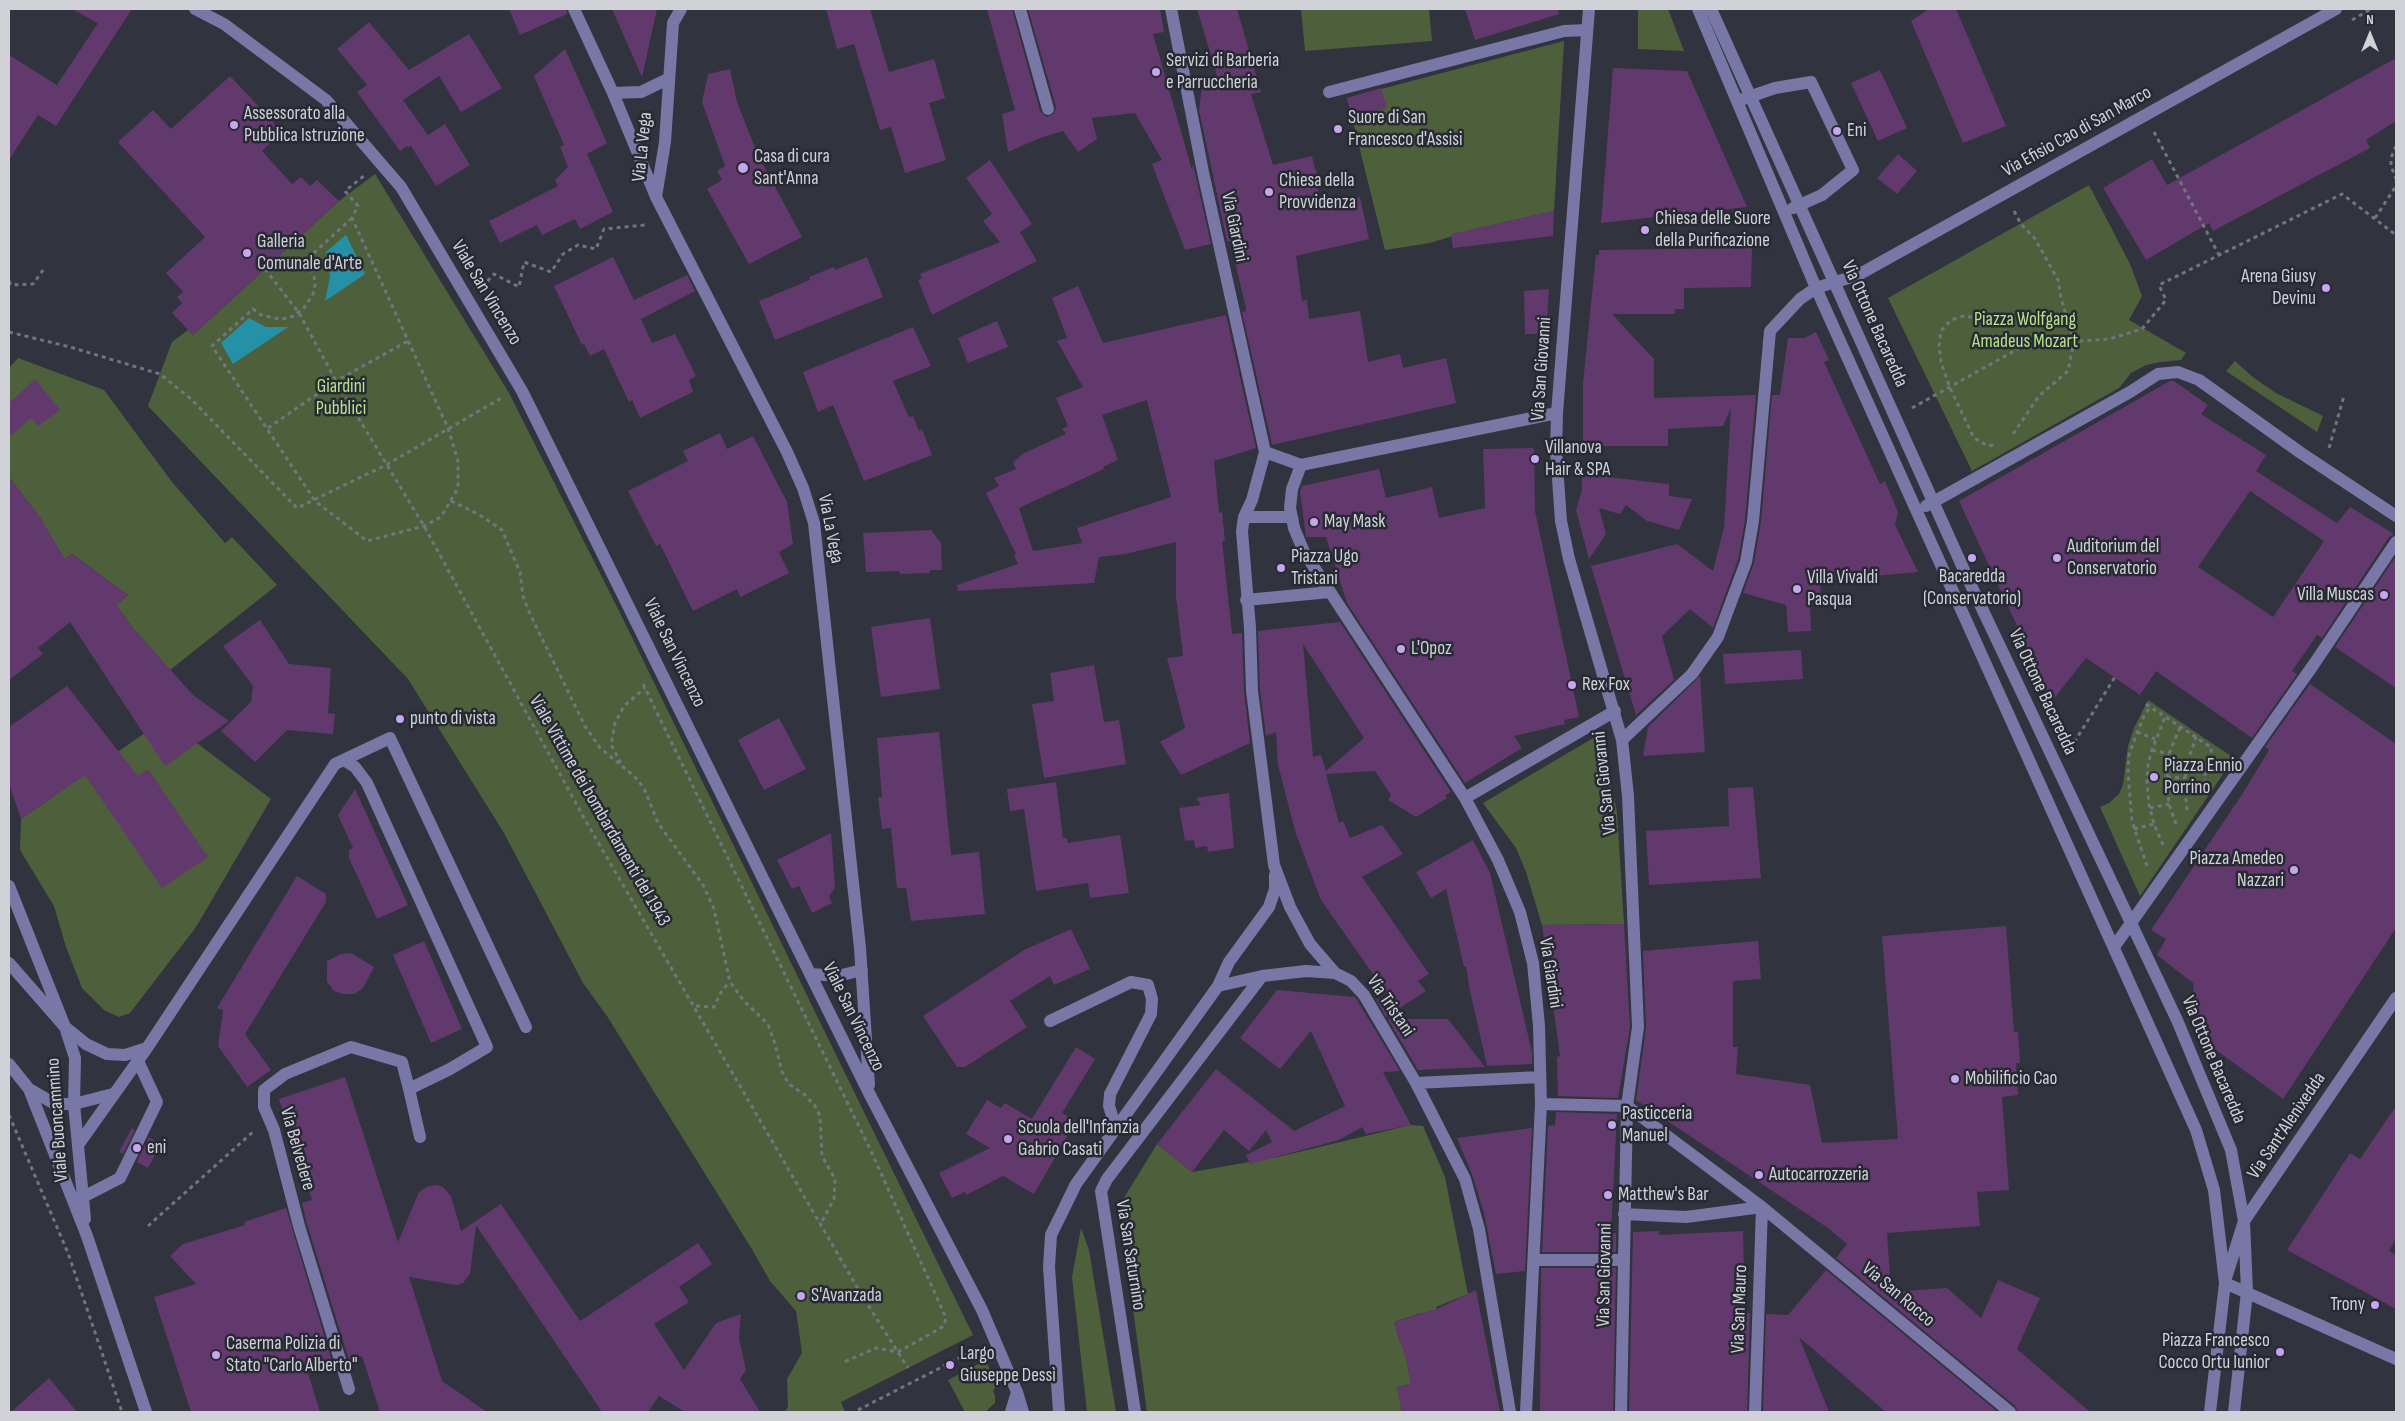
<!DOCTYPE html>
<html>
<head>
<meta charset="utf-8">
<style>
	body { margin:0 }
	#map { position:relative; width:2405px; height:1421px; overflow:hidden; background:#31333e; font-family:"Sofia Sans Condensed",sans-serif }
	canvas { display:block }
	.frame { position:absolute; inset:0; border:10px solid #d0d2d8; pointer-events:none }
	.north { position:absolute; left:2345px; top:10px; width:50px; height:50px; -webkit-text-stroke:4px #272933; paint-order:stroke; rotate:0deg; font-size:14px; font-weight:700; line-height:20px; text-align:center; color:#d0d2d8 }
	.north::after { content:''; display:block; margin:auto; width:18px; height:22px; background:#d0d2d8; clip-path:polygon(50% 0,100% 100%,50% 72%,0 100%) }
</style>
</head>
<body>
<div id="map">
<canvas width="2405" height="1421"></canvas>
<div class="frame"></div>
<div class="north">N</div>
</div>
<script>
const g = document.querySelector('canvas').getContext('2d');
g.lineJoin = 'round';
function paint(path, color) { g.fillStyle = color; g.fill(path, 'evenodd'); }
const toPath = rows => new Path2D(rows.map(r => 'M' + r).join(''));
function trace(path, color, width, dash) { g.strokeStyle = color; g.lineWidth = width; g.lineCap = dash ? 'butt' : 'round'; g.setLineDash(dash || []); g.stroke(path); }
function label(font, color, halo, rows, align = 'center') {
  g.font = font + ' "Sofia Sans Condensed",sans-serif'; g.lineWidth = 5; g.setLineDash([]); g.textBaseline = 'middle'; g.strokeStyle = halo; g.fillStyle = color; for (const [text, x, y, turn = 0] of rows) {
    g.save(); g.translate(x, y); g.rotate((+turn || 0) * Math.PI / 180); g.textAlign = isNaN(turn) ? turn : align; if (halo) g.strokeText(text, 0, 0); g.fillText(text, 0, 0); g.restore();
  }
}
paint(toPath([
	[1301,9,1429,9,1432,41,1305,51],
	[1638,9,1668,9,1684,51,1638,49],
	[1564,41,1554,211,1483,227,1430,243,1385,250,1347,98],
	[375,174,509,393,621,615,973,1335,841,1402,845,1412,784,1412,788,1407,787,1379,802,1353,796,1311,770,1281,753,1251,607,1016,583,983,504,833,408,679,148,406,172,342,188,330,193,335,339,201],
	[2089,185,2130,264,2142,296,2129,320,2186,353,2181,360,2160,362,2146,365,2131,373,2119,388,1972,471,1888,298],
	[18,358,104,390,172,482,225,543,232,537,277,585,170,670,132,627,116,605,128,595,72,554,53,568,41,519,9,477,9,368],
	[2235,361,2254,378,2276,393,2323,416,2317,432,2226,371],
	[2148,700,2234,758,2140,896,2100,807,2109,803,2119,794,2123,785,2128,746,2134,728],
	[165,719,271,799,196,927,130,1013,119,1017,104,1010,82,988,66,947,54,906,20,850,21,819],
	[1600,734,1617,812,1624,924,1542,925,1526,872,1516,848,1483,803],
	[1411,1125,1423,1126,1445,1177,1468,1294,1436,1307,1440,1317,1421,1313,1394,1322,1400,1342,1403,1342,1411,1384,1397,1387,1402,1412,1147,1412,1119,1206,1157,1144,1192,1172,1278,1157],
	[1081,1228,1089,1250,1116,1412,1087,1412,1072,1277],
	[986,1360,996,1387,993,1390,995,1396,995,1403,985,1412,965,1412,948,1380]
]), '#4e603b');
paint(toPath([
	[346,235,365,274,325,301,330,277,326,252],
	[249,318,266,327,288,327,233,364,221,343]
]), '#2491a6');
paint(toPath([
	[72,9,132,9,56,126,38,115,9,160,9,55,57,85,98,23],
	[509,9,566,9,567,14,520,35],
	[612,9,657,9,642,77],
	[826,9,870,9,889,72,934,59,945,98,929,103,946,160,905,173,891,127,880,130,854,44,837,49],
	[987,9,1012,9,1040,111,1046,117,1054,114,1056,107,1028,9,1160,9,1164,32,1153,34,1192,170,1193,164,1211,244,1185,250,1152,164,1162,160,1135,113,1092,118,1097,139,1078,152,1063,131,1040,138,1008,152,1002,114,1015,110],
	[1197,9,1237,9,1261,92,1251,94,1273,165,1312,156,1315,169,1320,177,1316,209,1360,197,1369,239,1296,256,1302,301,1307,300,1309,319,1360,311,1368,362,1400,354,1403,368,1446,358,1456,403,1272,445,1242,312,1246,311,1246,308,1230,241,1227,241,1199,110,1202,86,1219,82],
	[1465,9,1558,9,1559,14,1475,40],
	[1929,9,1956,9,2006,126,1963,143,1911,21],
	[369,22,409,70,469,34,502,88,461,112,439,76,403,100,428,135,445,124,470,165,436,186,411,146,408,148,407,146,400,151,357,92,367,85,337,49],
	[565,49,607,143,587,154,613,212,580,229,575,219,542,235,537,225,500,243,489,221,558,186,555,180,568,167,560,147,564,145,534,76],
	[2396,58,2396,121,2366,140,2370,148,2213,231,2209,223,2146,260,2103,188,2152,159,2167,185],
	[1613,68,1687,71,1747,207,1601,223],
	[730,69,737,102,758,155,802,237,749,264,707,189,722,180,717,171,725,166,702,102,708,74],
	[1880,70,1907,128,1878,141,1851,83],
	[230,76,262,110,261,112,263,111,282,132,262,151,292,184,301,177,310,186,317,180,339,201,193,335,172,313,182,303,177,297,183,292,166,273,205,237,118,142,153,110,171,129],
	[1381,88,1387,108,1353,117,1347,98],
	[1898,154,1917,171,1897,194,1877,178],
	[990,160,1032,224,1020,232,1037,261,932,315,918,280,922,278,920,274,1000,242,983,221,992,214,966,178],
	[1554,211,1553,236,1453,248,1451,234],
	[1752,248,1751,287,1684,288,1684,309,1675,309,1675,314,1612,314,1654,359,1654,398,1756,395,1745,520,1738,560,1713,628,1690,609,1662,636,1674,680,1636,715,1591,566,1677,544,1713,571,1724,527,1731,408,1723,426,1668,429,1668,446,1583,446,1583,383,1596,255,1599,255,1599,250],
	[613,257,634,300,687,275,695,291,641,319,652,343,675,334,696,376,689,380,693,392,640,418,632,400,629,402,604,349,590,356,584,344,582,345,554,286],
	[867,257,883,297,775,340,759,301,810,280,809,277,834,267,835,270],
	[1078,286,1103,343,1226,315,1256,448,1214,461,1219,513,1222,512,1225,541,1222,541,1232,634,1242,633,1244,692,1250,743,1181,775,1160,742,1185,728,1167,658,1183,656,1176,597,1176,542,1125,554,1099,557,1094,583,958,591,957,585,1018,564,1014,555,1016,554,986,493,999,486,994,478,1016,469,1013,462,1024,453,1066,434,1062,429,1068,426,1056,398,1083,387,1057,341,1067,338,1052,298],
	[1147,400,1171,497,1077,528,1082,543,1033,551,1019,508,1104,469,1103,467,1118,460,1102,415],
	[1549,289,1546,334,1525,334,1524,291],
	[997,321,1008,347,968,363,958,338],
	[913,327,931,366,893,381,909,417,913,416,919,431,922,429,932,455,864,481,833,405,818,412,803,372],
	[1816,332,1829,360,1824,362,1880,484,1885,481,1898,512,1895,525,1918,572,1820,581,1821,603,1810,604,1811,631,1788,632,1786,605,1743,593,1754,563,1761,522,1772,395,1780,395,1788,338,1804,338],
	[35,379,60,410,38,426,31,418,9,437,9,403],
	[2170,381,2174,381,2208,405,2201,414,2266,455,2256,471,2337,523,2350,507,2394,534,2389,537,2322,638,2317,635,2292,671,2297,674,2252,738,2156,671,2140,695,2086,658,2052,701,1959,501],
	[2250,491,2324,541,2273,617,2198,567],
	[720,433,727,449,753,436,787,502,793,544,779,552,789,573,740,597,737,589,693,611,660,544,656,546,628,491,688,461,683,451],
	[1534,448,1535,511,1579,717,1564,720,1565,724,1514,736,1522,748,1465,783,1347,603,1326,537,1306,537,1300,491,1302,486,1379,469,1386,498,1432,487,1439,518,1485,508,1483,449],
	[1589,469,1590,475,1669,484,1669,496,1692,499,1679,530,1647,521,1626,505,1620,514,1599,508,1606,534,1589,559,1576,510,1582,490,1582,474,1587,475],
	[9,477,41,519,65,559,72,554,128,595,116,605,132,627,193,695,229,721,165,766,70,622,38,648,43,654,9,680],
	[931,530,941,543,942,570,930,570,930,573,900,574,899,571,866,572,863,533],
	[2396,556,2396,688,2335,647],
	[930,618,940,689,881,697,871,627],
	[260,620,289,664,331,668,328,713,335,714,333,734,287,730,255,762,221,731,251,702,253,686,223,646],
	[1340,622,1451,792,1445,795,1447,798,1416,817,1388,800,1391,795,1375,771,1326,774,1339,823,1343,821,1350,838,1382,825,1403,854,1362,877,1429,974,1418,981,1426,991,1386,1017,1376,999,1391,1000,1321,900,1296,834,1278,765,1276,732,1266,736,1260,690,1258,631],
	[1303,644,1364,738,1326,771,1321,755,1313,757],
	[1801,650,1803,679,1725,684,1723,654],
	[1094,665,1104,722,1119,720,1126,764,1044,778,1032,704,1054,701,1050,673],
	[1700,676,1705,752,1643,756,1648,727],
	[2310,684,2396,744,2396,928,2283,1099,2197,1036,2193,983,2157,955,2166,939,2151,930,2243,793,2269,750,2265,747],
	[67,686,138,776,148,769,208,857,162,888,85,775,21,819,9,784,9,727],
	[779,718,806,769,764,790,738,740],
	[939,732,951,855,979,852,985,914,911,921,906,888,897,888,891,828,882,829,878,797,882,797,877,738],
	[1056,782,1063,838,1067,838,1068,843,1120,835,1129,893,1090,898,1088,883,1036,891,1024,809,1010,811,1007,789],
	[1753,787,1761,878,1649,885,1646,831,1729,826,1728,788],
	[355,789,408,905,377,919,349,858,349,850,353,848,338,815],
	[1229,793,1234,848,1208,852,1207,846,1195,848,1194,840,1185,841,1179,808,1201,805,1196,798],
	[831,833,835,888,829,896,832,903,812,913,799,886,792,889,777,860],
	[1473,840,1490,873,1532,1052,1532,1064,1487,1066,1470,991,1466,966,1464,967,1446,889,1431,898,1416,872],
	[297,876,326,894,326,902,245,1034,271,1070,247,1087,218,1046,223,1010,217,1008],
	[1624,924,1630,1027,1618,1098,1558,1096,1557,1057,1560,1056,1542,925],
	[2006,926,2014,1032,2018,1032,2020,1063,2016,1063,2018,1095,2002,1097,2009,1190,1977,1192,1980,1226,1887,1233,1891,1292,1947,1288,1981,1318,1998,1280,2040,1298,2017,1349,2090,1412,2018,1412,2015,1406,1836,1258,1847,1244,1828,1228,1636,1100,1646,1028,1643,951,1758,941,1761,979,1733,981,1733,1047,1738,1047,1736,1074,1810,1085,1822,1143,1898,1139,1882,936],
	[1071,929,1090,969,1054,985,1050,976,1010,1001,1027,1027,965,1067,957,1067,923,1016,1024,950],
	[424,941,462,1029,431,1043,393,955],
	[351,953,374,967,363,988,354,994,343,994,334,991,327,982,327,961,341,954],
	[1277,990,1355,997,1400,1071,1383,1072,1411,1125,1366,1134,1362,1127,1339,1140,1250,1164,1246,1155,1272,1142,1266,1130,1249,1151,1224,1130,1192,1172,1157,1144,1216,1069,1294,1131,1345,1106,1311,1031,1280,1069,1240,1038],
	[1388,1019,1448,1019,1485,1067,1418,1070],
	[1076,1047,1095,1059,1062,1113,1076,1121,1034,1194,1003,1176,966,1195,965,1192,952,1198,939,1173,990,1148,966,1134,987,1100,1001,1108,1005,1103,1032,1119],
	[345,1077,398,1242,419,1192,428,1186,437,1185,443,1187,451,1196,461,1231,501,1204,580,1321,698,1243,712,1264,679,1287,689,1302,654,1324,684,1370,716,1323,741,1314,739,1338,746,1370,740,1379,760,1412,685,1412,659,1396,648,1412,602,1412,476,1225,470,1274,463,1283,456,1285,409,1277,442,1381,487,1412,380,1412,362,1356,349,1360,307,1224,302,1203,312,1200,279,1099],
	[2396,1106,2396,1238,2389,1251,2396,1255,2396,1309,2287,1250,2350,1153,2360,1159],
	[1556,1112,1617,1114,1611,1233,1616,1233,1616,1252,1542,1252,1548,1126,1555,1125],
	[132,1128,135,1130,123,1154,119,1152],
	[1532,1128,1525,1271,1496,1274,1484,1213,1473,1177,1457,1138],
	[149,1137,161,1144,148,1168,137,1162],
	[286,1208,333,1365,308,1373,320,1412,191,1412,154,1297,196,1284,170,1256,183,1244,245,1225,244,1222],
	[1659,1231,1659,1235,1743,1231,1745,1313,1750,1313,1747,1412,1629,1412,1633,1232],
	[1541,1268,1616,1268,1613,1412,1540,1412],
	[1826,1270,1998,1412,1886,1412,1799,1337,1829,1412,1763,1412,1766,1314,1788,1315],
	[1476,1290,1500,1412,1402,1412,1397,1387,1411,1384,1406,1359,1394,1322,1439,1308],
	[49,1378,77,1412,11,1412]
]), '#62396d');
trace(toPath([
	[2352,20,2371,9],
	[2154,132,2219,255],
	[2396,146,2391,158,2391,166,2396,179],
	[2014,211,2021,224,2035,239,2058,280,2061,298,2074,341],
	[352,218,306,260,314,276,315,285,313,294,304,308,290,318,279,319,261,315,253,309,212,346,315,501,367,541,424,526,441,517,458,488,458,461,448,428,352,218,358,206,345,191,365,175],
	[2375,218,2396,186],
	[265,269,299,313,336,381,424,526,584,818,861,1294,908,1368],
	[9,281,11,285,33,284,43,270],
	[482,287,494,274,519,287,524,262,551,272,563,254,578,245,596,249,604,229,645,225],
	[9,332,70,347,160,374,191,399,297,508,386,465,503,397],
	[1912,408,2025,345,2109,339,2142,329,2166,300,2159,285,2342,194,2396,235],
	[268,428,336,381,408,341],
	[2013,434,2039,396,2068,371,2074,341],
	[1993,445,1988,446,1974,438,1950,388,1941,362,1939,346,1941,331,1951,320,1964,316,1989,319,2025,345],
	[2329,448,2344,396],
	[451,501,478,514,502,530,520,572,523,596,530,614,585,726,600,748,634,776,644,788,658,823,703,885,714,909,730,982,744,1001,768,1024,775,1044,782,1072,789,1084,805,1095,815,1106,820,1116,822,1156,835,1179,834,1199,820,1225],
	[643,684,871,1151,946,1318,944,1326,939,1329,898,1352,876,1348,844,1362],
	[2146,704,2212,748,2205,771,2205,785],
	[2137,732,2155,739],
	[2070,749,2115,677],
	[2152,750,2169,754],
	[621,763,611,745,615,723,624,706,645,688],
	[2187,764,2205,768],
	[2167,777,2185,778],
	[2150,808,2169,804],
	[2187,810,2185,790,2186,766,2196,737],
	[2176,824,2169,804,2167,777,2169,754,2180,727],
	[2134,829,2154,824],
	[2163,845,2154,824,2149,804,2147,783,2148,764,2152,750,2165,717],
	[2147,866,2132,821,2128,772,2129,754,2143,718,2150,707],
	[696,1006,714,1007,722,990,730,982],
	[9,1115,68,1253,122,1412],
	[148,1226,254,1131],
	[858,1410,973,1351]
]), '#73757e', 3, [4, 4]);
trace(toPath([
	[195,9,224,24,326,100,401,187,522,391,869,1093,982,1310,1017,1392,1023,1412],
	[574,9,613,93,656,197,787,452,803,488,814,523,860,948,869,1085],
	[1020,9,1048,109],
	[1171,9,1203,172,1265,452,1252,500,1244,517,1242,531,1250,628,1252,691,1274,865,1290,907,1310,944,1335,973,1351,981,1364,995,1416,1083,1465,1179,1479,1229,1510,1412],
	[1589,9,1557,413,1556,451,1561,521,1569,559,1622,740,1628,796,1638,1027,1627,1106,1621,1412],
	[1698,9,1816,288,2196,1130,2214,1190,2225,1283,2210,1412],
	[1711,9,1968,579,2177,1020,2231,1150,2244,1221,2247,1292,2234,1412],
	[1329,92,1564,31,1587,30],
	[613,93,641,92,668,79],
	[1743,99,1775,88,1811,82,1853,170,1822,195,1793,208],
	[656,197,665,142,673,23,681,9],
	[1265,452,1301,465,1557,413],
	[1301,465,1292,489,1290,508,1294,528,1304,552,1465,798,1498,860,1520,912,1533,963,1539,1026,1541,1104,1526,1412],
	[1926,506,2130,392,2158,374,2178,372,2199,380,2301,453,2396,516],
	[1244,517,1292,517],
	[1246,600,1330,592],
	[1622,740,1692,674,1718,637,1746,562,1753,521,1770,331,1800,299,1816,288,1858,275,2336,9],
	[344,760,355,767,367,783,487,1047,450,1069,409,1089,420,1137],
	[1465,798,1615,711],
	[9,886,65,1027,86,1044,107,1054,125,1055,147,1048],
	[2114,947,2314,664,2396,542],
	[9,963,65,1027,75,1058,74,1104,85,1219],
	[811,974,838,976,862,970],
	[1218,986,1262,976,1306,971,1335,973],
	[1050,1021,1131,982,1148,985,1152,999,1151,1014,1110,1094,1109,1106,1116,1128],
	[9,1064,29,1089,87,1236,146,1412],
	[1416,1083,1540,1077],
	[29,1089,55,1104,74,1104,113,1094],
	[1541,1104,1627,1106,1762,1207,2010,1412],
	[78,1145,147,1048,335,764,390,738,526,1027],
	[83,1197,120,1178,157,1102,138,1061],
	[1624,1214,1686,1217,1762,1207],
	[1534,1260,1623,1260],
	[2226,1278,2244,1221,2396,998],
	[2225,1283,2396,1359],
	[349,1389,299,1226,274,1130,264,1107,264,1090,285,1074,351,1047,402,1062,409,1089],
	[1011,1412,1017,1392],
	[1059,1412,1049,1267,1051,1235,1076,1184,1218,986,1229,962,1269,907,1275,889,1275,875],
	[1135,1412,1101,1191,1107,1179,1262,976],
	[1755,1412,1762,1207]
]), '#7977a6', 12);
for (const [x, y, r, color] of [
	[1156,72,5,"#c7a6ef"],
	[234,125,5,"#c7a6ef"],
	[1338,129,5,"#c7a6ef"],
	[1837,131,5,"#c7a6ef"],
	[743,168,6,"#c7a6ef"],
	[1269,192,5,"#c7a6ef"],
	[1645,230,5,"#c7a6ef"],
	[247,253,5,"#c7a6ef"],
	[2326,288,5,"#c7a6ef"],
	[1535,459,5,"#c7a6ef"],
	[1314,522,5,"#c7a6ef"],
	[1972,558,5,"#c7a6ef"],
	[2057,558,5,"#c7a6ef"],
	[1281,568,5,"#c7a6ef"],
	[1797,589,5,"#c7a6ef"],
	[2384,595,5,"#c7a6ef"],
	[1401,649,5,"#c7a6ef"],
	[1572,685,5,"#c7a6ef"],
	[400,719,5,"#c7a6ef"],
	[2154,777,5,"#c7a6ef"],
	[2294,870,5,"#c7a6ef"],
	[1955,1079,5,"#c7a6ef"],
	[1612,1125,5,"#c7a6ef"],
	[1008,1139,5,"#c7a6ef"],
	[137,1148,5,"#c7a6ef"],
	[1759,1175,5,"#c7a6ef"],
	[1608,1195,5,"#c7a6ef"],
	[801,1296,5,"#c7a6ef"],
	[2375,1305,5,"#c7a6ef"],
	[2280,1352,5,"#c7a6ef"],
	[216,1355,5,"#c7a6ef"],
	[950,1365,5,"#c7a6ef"]
]) { const dot = new Path2D(); dot.arc(x, y, r, 0, 2 * Math.PI); g.fillStyle = color; g.fill(dot); trace(dot, '#272933', 2); }
label('19px', '#d0d2d8', '#272933', [
	["Servizi di Barberia",1166,61],
	["e Parruccheria",1166,83],
	["Assessorato alla",244,114],
	["Pubblica Istruzione",244,136],
	["Suore di San",1348,118],
	["Francesco d'Assisi",1348,140],
	["Eni",1847,131],
	["Casa di cura",754,157],
	["Sant'Anna",754,179],
	["Chiesa della",1279,181],
	["Provvidenza",1279,203],
	["Chiesa delle Suore",1655,219],
	["della Purificazione",1655,241],
	["Galleria",257,242],
	["Comunale d'Arte",257,264],
	["Arena Giusy",2316,277,"right"],
	["Devinu",2316,299,"right"],
	["Villanova",1545,448],
	["Hair & SPA",1545,470],
	["May Mask",1324,522],
	["Auditorium del",2067,547],
	["Conservatorio",2067,569],
	["Piazza Ugo",1291,557],
	["Tristani",1291,579],
	["Bacaredda",1972,577,"center"],
	["(Conservatorio)",1972,599,"center"],
	["Villa Vivaldi",1807,578],
	["Pasqua",1807,600],
	["Villa Muscas",2374,595,"right"],
	["L'Opoz",1411,649],
	["Rex Fox",1582,685],
	["punto di vista",410,719],
	["Piazza Ennio",2164,766],
	["Porrino",2164,788],
	["Piazza Amedeo",2284,859,"right"],
	["Nazzari",2284,881,"right"],
	["Mobilificio Cao",1965,1079],
	["Pasticceria",1622,1114],
	["Manuel",1622,1136],
	["Scuola dell'Infanzia",1018,1128],
	["Gabrio Casati",1018,1150],
	["eni",147,1148],
	["Autocarrozzeria",1769,1175],
	["Matthew's Bar",1618,1195],
	["S'Avanzada",811,1296],
	["Trony",2365,1305,"right"],
	["Piazza Francesco",2270,1341,"right"],
	["Cocco Ortu Iunior",2270,1363,"right"],
	["Caserma Polizia di",226,1344],
	["Stato \"Carlo Alberto\"",226,1366],
	["Largo",960,1354],
	["Giuseppe Dessì",960,1376]
], 'left');
label('19px', '#d0d2d8', '#272933', [
	["Via Efisio Cao di San Marco",2077,132,-29],
	["Via La Vega",643,147,-84],
	["Via Giardini",1234,227,78],
	["Viale San Vincenzo",486,293,59],
	["Via Ottone Bacaredda",1874,324,66],
	["Via San Giovanni",1542,369,-86],
	["Via La Vega",830,529,79],
	["Viale San Vincenzo",674,653,64],
	["Via Ottone Bacaredda",2042,692,65],
	["Via San Giovanni",1605,783,-96],
	["Viale Vittime dei bombardamenti del 1943",599,811,60],
	["Via Giardini",1550,973,81],
	["Via Tristani",1390,1006,56],
	["Viale San Vincenzo",853,1017,64],
	["Via Ottone Bacaredda",2213,1060,67],
	["Viale Buoncammino",58,1120,-94],
	["Via Sant'Alenixedda",2287,1126,-56],
	["Via Belvedere",297,1149,74],
	["Via San Saturnino",1130,1255,81],
	["Via San Giovanni",1605,1275,-89],
	["Via San Rocco",1898,1295,40],
	["Via San Mauro",1740,1309,-88]
]);
label('19px', '#b7e489', '#272933', [
	["Piazza Wolfgang",2025,320],
	["Amadeus Mozart",2025,342],
	["Giardini",341,387],
	["Pubblici",341,409]
]);
</script>
</body>
</html>
